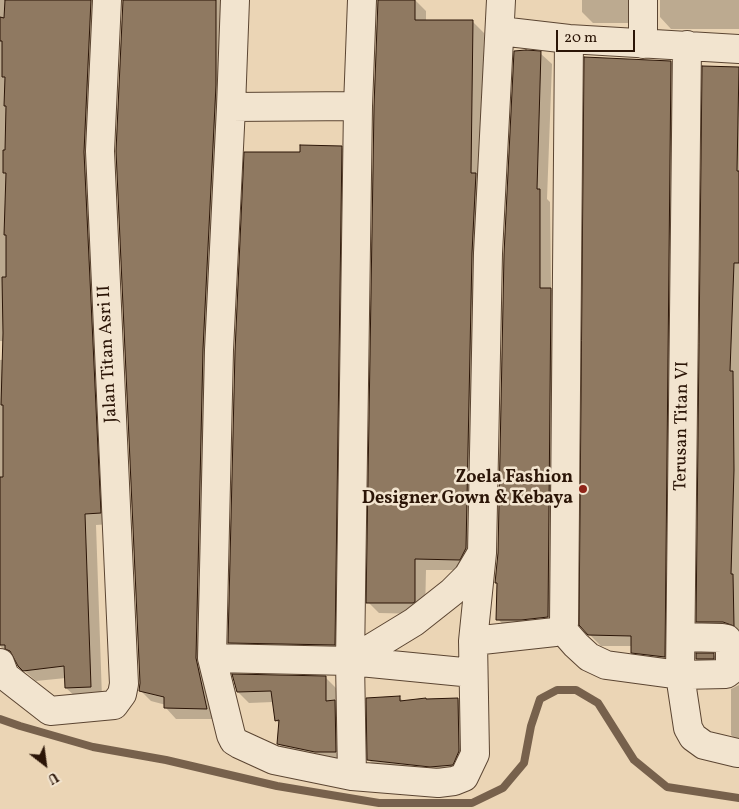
<!DOCTYPE html>
<html>
<head>
<meta charset="utf-8">
<style>
	body { margin:0 }
	#map { position:relative; width:739px; height:809px; overflow:hidden; background:#ebd5b5; font-family:Vollkorn,serif }
	canvas { display:block }
	.north { position:absolute; left:20px; top:739px; width:50px; height:50px; -webkit-text-stroke:4px #f2e4cf; paint-order:stroke; rotate:150deg; font-size:14px; font-weight:700; line-height:20px; text-align:center; color:#2b1507 }
	.north::after { content:''; display:block; margin:auto; width:18px; height:22px; background:#2b1507; clip-path:polygon(50% 0,100% 100%,50% 72%,0 100%) }
	.scale { position:absolute; left:556px; top:30px; width:79px; height:22px; box-sizing:border-box; border:2px solid #2b1507; border-top:0; padding-left:6px; font-size:15px; line-height:18px; white-space:nowrap; color:#2b1507; -webkit-text-stroke:4px #f2e4cf; paint-order:stroke }
</style>
</head>
<body>
<div id="map">
<canvas width="739" height="809"></canvas>
<div class="north">U</div>
<div class="scale">20 m</div>
</div>
<script>
const g = document.querySelector('canvas').getContext('2d');
g.lineJoin = 'round';
function paint(path, color) { g.fillStyle = color; g.fill(path, 'evenodd'); }
const toPath = rows => new Path2D(rows.map(r => 'M' + r).join(''));
function trace(path, color, width, dash) { g.strokeStyle = color; g.lineWidth = width; g.lineCap = dash ? 'butt' : 'round'; g.setLineDash(dash || []); g.stroke(path); }
function label(font, color, halo, rows, align = 'center') {
  g.font = font + ' Vollkorn,serif'; g.lineWidth = 5; g.setLineDash([]); g.textBaseline = 'middle'; g.strokeStyle = halo; g.fillStyle = color; for (const [text, x, y, turn = 0] of rows) {
    g.save(); g.translate(x, y); g.rotate((+turn || 0) * Math.PI / 180); g.textAlign = isNaN(turn) ? turn : align; if (halo) g.strokeText(text, 0, 0); g.fillText(text, 0, 0); g.restore();
  }
}
paint(toPath([
	[0,0,96,0,112,524,96,525,102,698,78,699,66,688,66,678,36,681,19,666,14,656,10,656,0,646,0,360,39,356,38,342,0,341],
	[124,0,222,0,217,719,176,719,166,708,166,705,151,701,140,690],
	[378,0,415,0,426,11,426,21,473,22,484,33,482,181,471,570,426,570,425,614,379,613,368,602],
	[582,0,644,0,638,23,593,23,582,12],
	[660,0,739,0,739,29,671,29,660,17],
	[540,53,552,64,547,199,550,202,551,289,562,301,559,628,509,631,498,619,498,584,496,582],
	[671,62,682,73,675,668,643,663,632,652,632,646,601,646,589,634],
	[704,68,739,68,739,634,709,633,697,621],
	[341,147,353,158,345,656,241,654,229,642,302,153],
	[714,655,719,660,703,664,697,659],
	[325,677,337,689,337,704,346,713,347,763,290,755,279,744,280,725,276,720,273,702,249,703,238,692],
	[739,685,739,743,731,735,731,689],
	[399,697,404,702,458,699,469,710,463,775,379,771,369,760]
]), '#0003');
trace(toPath([
	[0,719,20,726,93,747,166,760,277,786,379,803,472,803,503,788,524,763,531,726,540,699,557,690,576,690,598,703,634,760,667,787,739,798]
]), '#77614c', 8);
const building = toPath([
	[5,0,91,0,84,152,101,513,85,514,91,687,65,688,64,666,23,671,18,666,10,651,5,649,5,645,0,645,0,477,3,477,3,405,1,405,3,333,2,277,6,277,6,235,4,235,6,173,3,173,3,150,5,150,6,106,4,106,5,77,2,77,2,41,0,41,0,17,4,18,5,0],
	[123,0,216,0,216,85,203,349,196,658,207,709,164,708,164,697,139,691,140,683,116,151,123,0],
	[378,0,415,0,415,20,473,20,471,173,476,173,472,253,466,548,460,560,415,559,415,602,413,603,366,603,374,106,378,0],
	[526,50,541,51,537,189,540,189,540,288,551,288,548,617,521,620,496,620,497,583,495,583,498,553,504,254,514,51,526,50],
	[584,57,671,61,665,657,631,653,631,636,588,635,579,625,584,57],
	[702,66,739,67,737,171,739,171,739,263,734,263,730,371,733,371,734,470,731,574,733,574,734,626,723,622,696,622,702,66],
	[300,145,342,146,335,645,228,643,235,351,244,152,300,152,300,145],
	[696,653,714,653,714,659,696,659,696,653],
	[232,674,326,676,326,701,335,700,336,752,315,752,277,744,279,720,275,721,271,691,237,692,232,674],
	[400,696,400,701,426,698,426,699,458,698,459,751,453,765,430,767,367,760,366,698,400,696]
]);
paint(building, '#8f7961');
trace(building, '#2b1507', 1);
const street = toPath([
	[235,0,231,107,219,350,212,658,231,735,234,741,239,744,274,760,352,776,438,783,454,781,464,777,475,754,473,641,482,553,488,253,501,0],
	[643,0,643,44],
	[500,31,569,39,739,49],
	[231,107,358,106],
	[562,629,576,645,589,657,606,665,680,675,687,45],
	[681,637,722,638,727,639,730,643,730,671,726,674,680,675,688,728,693,737,704,745,737,753],
	[473,641,555,632,562,629,564,624,569,39],
	[212,658,350,661,473,673],
	[350,661,414,622,452,592,468,576,481,554],
	[0,663,5,676,50,711,114,705,122,694,124,684,100,151,107,0],
	[352,776,350,661,358,106,362,0]
]);
trace(street, '#5b4532', 30);
trace(street, '#f2e4cf', 28);
for (const [x, y, r, color] of [
	[583,489,5,"#8f2418"]
]) { const dot = new Path2D(); dot.arc(x, y, r, 0, 2 * Math.PI); g.fillStyle = color; g.fill(dot); trace(dot, '#f2e4cf', 2); }
label('18px', '#2b1507', '#f2e4cf', [
	["Jalan Titan Asri II",109,354,-93],
	["Terusan Titan VI",683,426,-89]
]);
label('bold 18px', '#2b1507', '#f2e4cf', [
	["Zoela Fashion",573,479],
	["Designer Gown & Kebaya",573,500]
], 'right');
</script>
</body>
</html>
